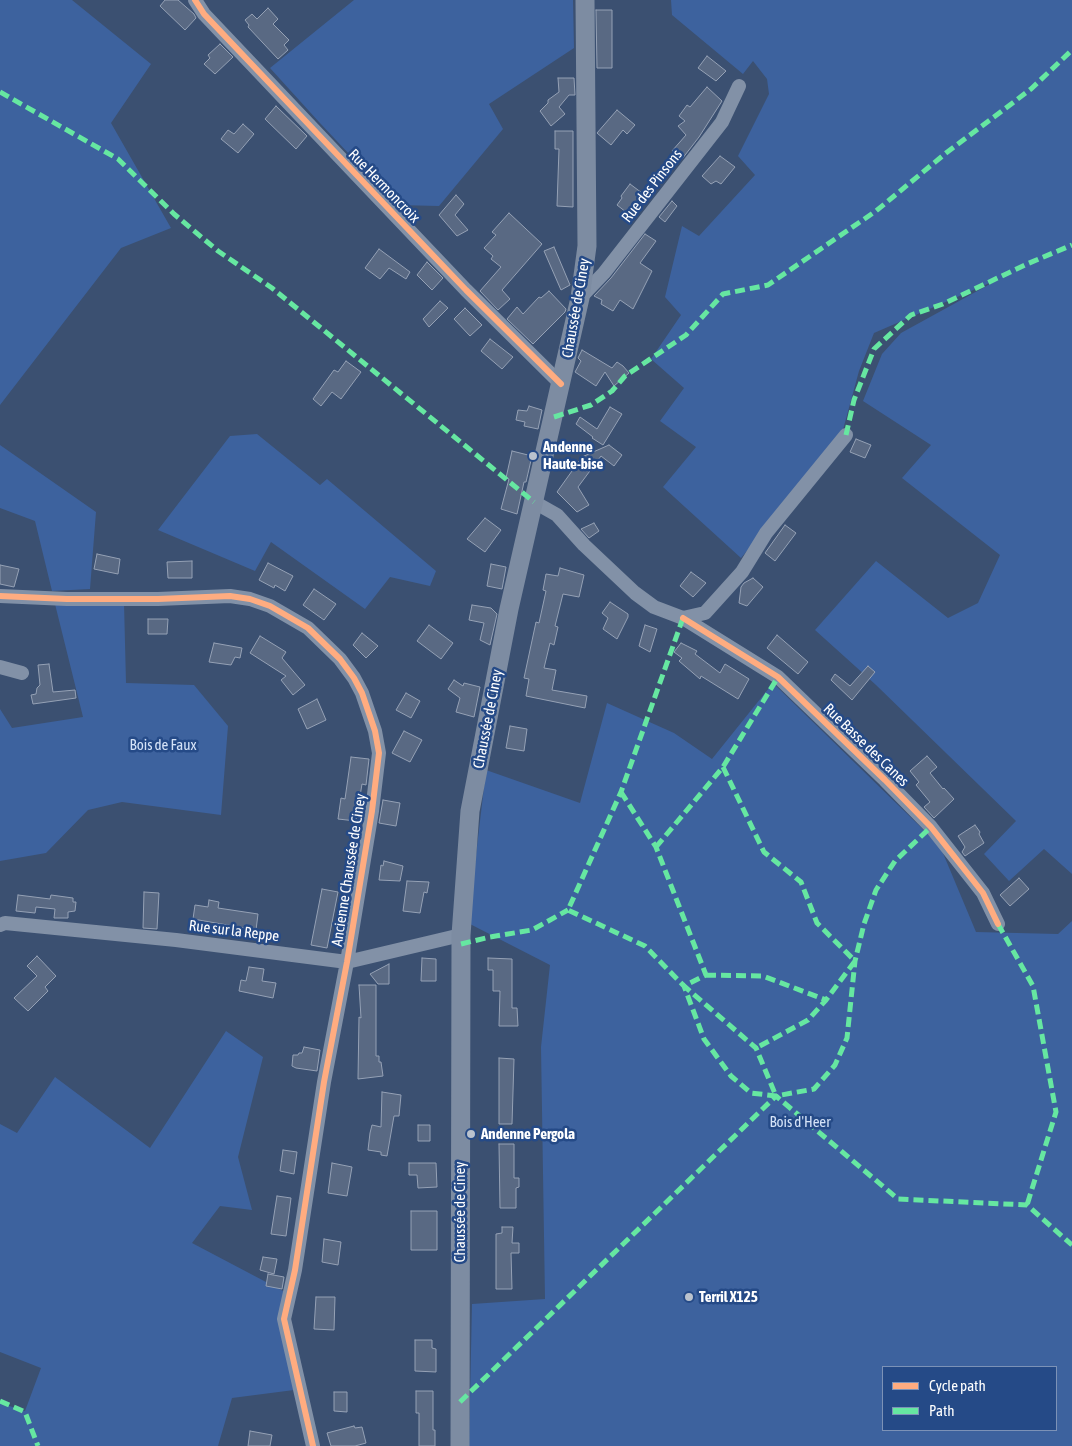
<!DOCTYPE html>
<html>
<head>
<meta charset="utf-8">
<style>
	body { margin:0 }
	#map { position:relative; width:1072px; height:1446px; overflow:hidden; background:#3b5071; font-family:"Asap Condensed",sans-serif }
	canvas { display:block }
	.legend { position:absolute; left:882px; top:1366px; width:175px; height:65px; box-sizing:border-box; background:#254a87; border:1px solid #7c92b7; margin:0; padding:6px 9px; list-style:none; font-size:15px; color:#fff }
	.legend li { display:flex; align-items:center; gap:10px; height:25px }
	.legend b { width:25px; border:1px solid #7c92b7 }
</style>
</head>
<body>
<div id="map">
<canvas width="1072" height="1446"></canvas>
<ul class="legend">
<li><b style="height:6px;background:#ffac80"></b>Cycle path</li>
<li><b style="height:6px;background:#66e7a1"></b>Path</li>
</ul>
</div>
<script>
const g = document.querySelector('canvas').getContext('2d');
g.lineJoin = 'round';
function paint(path, color) { g.fillStyle = color; g.fill(path, 'evenodd'); }
const toPath = rows => new Path2D(rows.map(r => 'M' + r).join(''));
function trace(path, color, width, dash) { g.strokeStyle = color; g.lineWidth = width; g.lineCap = dash ? 'butt' : 'round'; g.setLineDash(dash || []); g.stroke(path); }
function label(font, color, halo, rows, align = 'center') {
  g.font = font + ' "Asap Condensed",sans-serif'; g.lineWidth = 5; g.setLineDash([]); g.textBaseline = 'middle'; g.strokeStyle = halo; g.fillStyle = color; for (const [text, x, y, turn = 0] of rows) {
    g.save(); g.translate(x, y); g.rotate((+turn || 0) * Math.PI / 180); g.textAlign = isNaN(turn) ? turn : align; if (halo) g.strokeText(text, 0, 0); g.fillText(text, 0, 0); g.restore();
  }
}
paint(toPath([
	[0,0,72,0,151,64,111,123,171,228,121,248,0,405],
	[354,0,573,0,574,48,489,104,503,129,439,206,397,205,319,122,270,68],
	[671,0,1072,0,1072,874,1044,849,1009,881,984,854,1016,821,876,685,815,630,876,561,948,618,978,603,1000,555,902,478,931,445,863,401,882,354,901,333,1001,278,874,333,859,371,841,437,741,558,663,487,696,447,660,421,684,388,651,359,681,315,665,297,682,226,699,236,755,175,738,156,769,94,767,79,753,61,743,74,672,15],
	[257,434,320,485,327,479,436,571,430,586,390,577,365,609,271,542,255,571,158,530,230,436],
	[0,445,96,512,90,589,52,591,35,521,0,508],
	[124,603,126,683,194,685,228,726,221,815,122,802,88,810,46,853,0,861,0,709,12,728,83,717,55,604],
	[773,683,940,846,976,932,1058,934,1072,921,1072,1446,469,1446,472,1304,545,1299,541,1047,550,965,468,923,486,770,580,803,607,703,674,733,712,759],
	[883,1367,1056,1367,1056,1430,883,1430],
	[226,1031,263,1057,238,1157,252,1210,220,1206,192,1243,285,1292,294,1390,232,1398,218,1446,0,1446,0,1403,25,1411,41,1368,0,1352,0,1124,17,1133,55,1077,150,1148]
]), '#3d629e');
const building = toPath([
	[165,0,178,0,194,14,196,18,185,30,160,6,165,0],
	[268,8,278,19,273,24,289,40,284,45,288,50,278,59,248,27,249,25,245,20,252,14,257,19,268,8],
	[596,10,612,10,612,68,597,68,596,10],
	[220,44,233,57,215,74,204,64,210,58,208,55,220,44],
	[707,56,726,71,716,81,698,68,707,56],
	[558,78,574,78,575,95,569,95,559,107,565,114,551,126,540,111,548,103,548,100,559,92,558,78],
	[707,87,722,101,699,137,682,159,672,151,686,135,678,126,685,121,679,116,687,105,690,107,707,87],
	[276,106,307,136,296,149,265,119,276,106],
	[617,110,635,125,627,134,623,130,611,145,597,133,617,110],
	[243,124,254,134,238,153,221,139,228,130,234,134,243,124],
	[555,131,573,131,573,207,557,206,559,149,555,149,555,131],
	[720,156,735,167,721,184,716,181,711,184,702,176,720,156],
	[630,184,646,196,631,216,617,205,622,198,621,196,630,184],
	[456,195,464,204,455,215,468,230,457,236,439,215,456,195],
	[672,201,677,206,665,222,659,217,672,201],
	[509,213,542,244,502,290,510,299,498,310,480,291,501,267,491,259,493,256,484,248,496,235,492,232,509,213],
	[645,234,656,241,640,263,652,271,633,309,620,300,613,311,601,304,602,300,594,296,611,278,645,234],
	[554,247,570,285,561,290,544,251,554,247],
	[379,249,410,272,406,279,389,268,380,279,365,268,379,249],
	[427,262,443,278,432,290,417,275,427,262],
	[549,291,566,309,565,312,533,344,507,319,517,307,523,314,539,297,541,298,549,291],
	[440,301,448,308,429,327,423,319,440,301],
	[465,308,482,325,470,336,454,319,465,308],
	[490,339,513,357,502,369,481,351,490,339],
	[582,350,612,368,617,362,623,366,629,373,614,386,605,372,596,386,575,372,581,361,578,358,582,350],
	[346,361,361,372,341,399,332,392,321,406,313,399,334,370,338,372,346,361],
	[529,406,542,410,538,429,524,426,525,422,516,420,518,410,527,411,529,406],
	[610,407,622,414,603,445,592,438,593,437,576,424,580,417,597,429,610,407],
	[856,439,871,445,865,458,850,452,856,439],
	[609,445,622,455,614,466,601,456,578,487,589,505,577,512,557,492,582,457,609,445],
	[512,451,532,456,526,482,524,482,517,514,501,509,509,479,506,478,512,451],
	[485,518,501,530,485,552,467,539,485,518],
	[594,523,599,531,589,538,581,529,594,523],
	[785,525,796,533,775,561,765,553,785,525],
	[97,554,120,559,118,574,94,569,97,554],
	[192,561,192,578,168,578,167,562,192,561],
	[268,563,293,576,285,591,275,585,274,588,259,580,268,563],
	[491,564,506,567,502,589,487,586,491,564],
	[0,565,19,569,14,587,0,584,0,565],
	[560,568,584,575,579,597,563,594,555,626,558,627,554,645,550,643,544,668,556,670,552,690,587,696,585,708,526,696,529,679,524,678,536,622,539,623,546,591,543,590,546,574,558,576,560,568],
	[691,572,706,583,693,597,680,586,691,572],
	[753,578,763,587,747,606,739,603,741,587,744,583,753,578],
	[314,589,336,604,324,620,303,605,314,589],
	[610,602,628,614,628,617,617,639,603,629,608,618,602,613,610,602],
	[472,605,491,608,497,614,490,645,480,640,484,623,469,620,472,605],
	[148,619,168,619,167,634,148,634,148,619],
	[429,625,453,643,441,659,417,641,429,625],
	[645,625,657,629,650,652,639,646,645,625],
	[362,633,378,646,366,658,353,645,362,633],
	[777,635,808,662,798,674,767,648,777,635],
	[260,636,286,652,282,658,305,685,293,695,281,680,286,676,250,653,260,636],
	[214,643,242,648,240,658,235,657,231,665,209,662,214,643],
	[681,643,697,651,695,654,720,673,725,664,749,679,738,699,701,676,700,679,679,661,682,658,674,652,681,643],
	[49,664,53,692,75,690,76,698,33,704,31,695,36,694,37,688,40,685,38,665,49,664],
	[868,666,875,672,852,700,831,680,835,674,850,686,868,666],
	[454,680,463,686,464,683,480,687,474,717,456,712,460,698,448,689,454,680],
	[406,693,420,701,411,718,396,710,406,693],
	[317,699,326,720,307,729,298,709,317,699],
	[510,726,527,729,524,751,506,748,510,726],
	[404,731,422,740,410,762,392,753,404,731],
	[927,756,937,767,930,773,943,789,944,788,954,799,934,818,924,807,930,802,916,785,919,782,910,771,927,756],
	[351,757,369,759,366,785,362,784,356,821,338,819,341,798,345,799,351,757],
	[383,800,400,803,396,826,379,823,383,800],
	[975,825,980,832,979,834,984,843,965,856,962,852,965,847,958,836,975,825],
	[384,861,403,866,400,881,379,880,381,865,383,866,384,861],
	[1019,878,1029,889,1010,906,1000,895,1019,878],
	[407,881,429,882,427,893,424,892,420,913,403,911,407,881],
	[322,889,338,892,327,948,311,945,322,889],
	[144,892,159,893,157,929,143,928,144,892],
	[18,895,50,899,51,895,73,898,73,902,76,902,75,911,68,912,68,918,54,918,55,909,36,907,35,913,16,911,18,895],
	[209,900,219,902,218,908,258,914,256,930,193,919,195,905,208,907,209,900],
	[37,956,56,976,45,987,48,991,28,1011,14,998,37,976,27,966,37,956],
	[422,958,436,959,436,981,421,981,422,958],
	[488,958,512,959,512,1008,517,1008,518,1026,499,1026,500,991,493,991,493,970,488,970,488,958],
	[389,964,389,984,378,984,370,974,389,964],
	[249,967,264,969,262,981,276,983,273,998,239,991,241,980,246,981,249,967],
	[359,985,376,985,376,1056,379,1056,379,1062,381,1062,383,1076,358,1079,359,1017,361,1018,359,985],
	[304,1047,320,1050,317,1071,296,1068,292,1066,293,1055,298,1055,299,1053,302,1053,304,1047],
	[499,1058,514,1059,512,1124,499,1124,499,1058],
	[382,1092,401,1095,399,1116,394,1116,387,1156,381,1155,381,1152,368,1150,370,1133,372,1125,381,1127,382,1092],
	[418,1125,430,1125,430,1141,418,1141,418,1125],
	[499,1144,514,1144,514,1178,519,1178,519,1187,516,1188,516,1208,500,1208,499,1144],
	[283,1150,297,1152,294,1174,280,1171,283,1150],
	[332,1163,352,1167,347,1196,328,1193,332,1163],
	[409,1163,436,1163,437,1187,418,1188,417,1175,409,1175,409,1163],
	[277,1196,291,1198,286,1236,271,1234,277,1196],
	[411,1211,437,1211,437,1250,411,1250,411,1211],
	[502,1227,513,1227,512,1243,519,1243,519,1253,511,1253,512,1289,496,1289,496,1234,502,1233,502,1227],
	[324,1239,341,1242,338,1265,322,1262,324,1239],
	[263,1257,277,1259,274,1274,260,1270,263,1257],
	[268,1274,284,1277,282,1289,266,1286,268,1274],
	[316,1297,335,1297,334,1330,314,1329,316,1297],
	[415,1340,432,1340,432,1348,436,1349,436,1372,415,1371,415,1340],
	[416,1391,433,1391,433,1430,435,1430,435,1446,419,1446,419,1413,416,1413,416,1391],
	[334,1392,347,1392,347,1412,334,1411,334,1392],
	[354,1426,355,1428,362,1427,366,1443,355,1446,331,1446,327,1433,354,1426],
	[250,1431,272,1435,270,1446,248,1446,250,1431]
]);
paint(building, '#596983');
trace(building, '#95a1b5', 1);
trace(toPath([
	[195,0,204,14,350,168,466,290,561,384],
	[580,298,604,273,722,122,739,86],
	[534,502,557,515,584,545,635,593,654,607,683,618,705,613,742,572,766,533,846,435],
	[0,596,67,599,158,599,230,596,250,599,270,606,308,628,340,659,354,678,362,693,375,731,379,753,372,811,347,962,324,1082,295,1270,284,1319,313,1446],
	[683,618,778,677,885,780,931,827,983,893,998,924],
	[0,667,22,673],
	[0,925,5,923,176,940,347,962,461,935]
]), '#8291a7', 14);
trace(toPath([
	[460,1446,461,935,470,811,509,609,580,298,587,246,585,0]
]), '#7d8ca2', 19);
trace(toPath([
	[0,92,118,159,174,214,218,251,272,288,534,502],
	[554,417,591,405,612,391,625,376,686,335,723,294,768,285,876,211,946,153,1031,89,1072,50],
	[846,435,854,400,874,349,911,315,943,304,1027,264,1072,245],
	[683,618,621,792,568,910,645,946,684,986,704,1039,731,1076,751,1093,776,1096,814,1089,835,1065,847,1038,855,961,864,924,876,890,895,861,931,827],
	[723,767,764,852,801,882,817,923,855,961,826,1000,808,1020,756,1048],
	[621,792,656,847,706,975,684,986,756,1048,776,1096],
	[656,847,723,767,778,677],
	[998,924,1033,986,1056,1112,1027,1205],
	[461,944,490,937,532,930,568,910],
	[706,975,763,976,826,1000],
	[0,1401,25,1412,38,1446],
	[460,1402,776,1096,898,1199,1027,1205,1072,1245]
]), '#66e7a1', 5, [10, 5]);
trace(toPath([
	[195,0,204,14,350,168,466,290,561,384],
	[0,596,67,599,158,599,230,596,250,599,270,606,308,628,340,659,354,678,362,693,375,731,379,753,372,811,347,962,324,1082,295,1270,284,1319,313,1446],
	[683,618,778,677,885,780,931,827,983,893,998,924]
]), '#ffac80', 6);
for (const [x, y, r, color] of [
	[533,456,5,"#bac2cd"],
	[471,1134,5,"#bac2cd"],
	[689,1297,5,"#bac2cd"]
]) { const dot = new Path2D(); dot.arc(x, y, r, 0, 2 * Math.PI); g.fillStyle = color; g.fill(dot); trace(dot, '#254a87', 2); }
label('15px', '#fff', '#254a87', [
	["Rue Hermoncroix",384,186,46],
	["Rue des Pinsons",652,186,-52],
	["Chaussée de Ciney",576,308,-80],
	["Chaussée de Ciney",488,719,-79],
	["Rue Basse des Canes",866,745,44],
	["Ancienne Chaussée de Ciney",349,870,-81],
	["Rue sur la Reppe",234,931,7],
	["Chaussée de Ciney",460,1212,-90]
]);
label('bold 15px', '#fff', '#254a87', [
	["Andenne",543,447],
	["Haute-bise",543,464],
	["Andenne Pergola",481,1134],
	["Terril X125",699,1297]
], 'left');
label('15px', '#d4e2f7', '#254a87', [
	["Bois de Faux",163,745],
	["Bois d'Heer",800,1122]
]);
</script>
</body>
</html>
